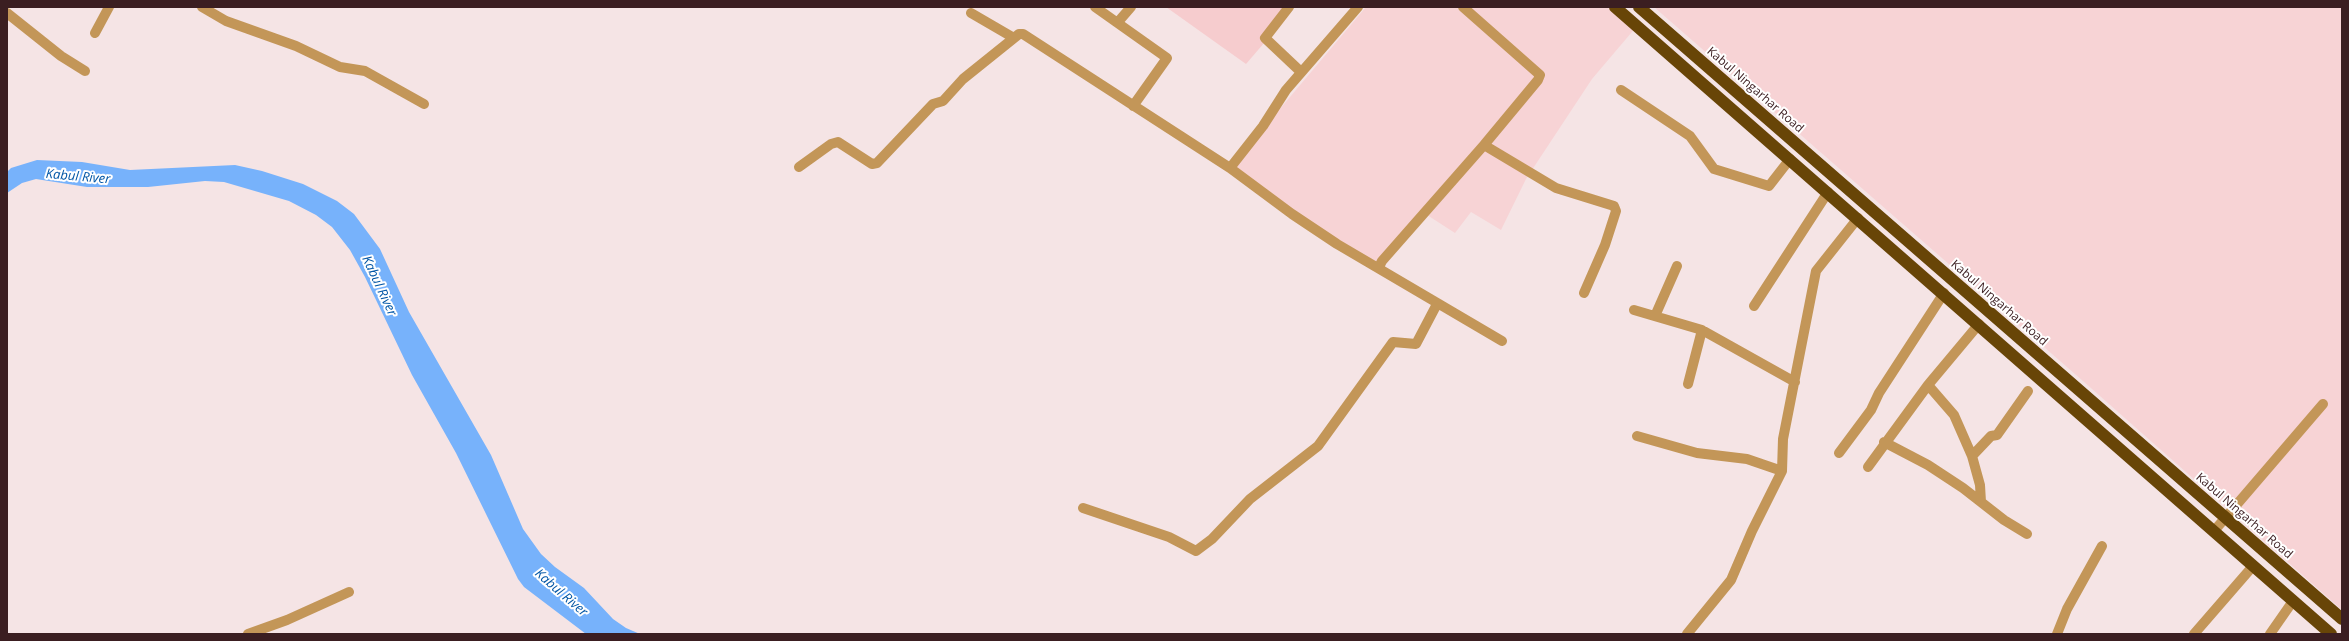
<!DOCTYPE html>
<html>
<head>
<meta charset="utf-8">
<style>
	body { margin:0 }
	#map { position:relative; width:2349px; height:641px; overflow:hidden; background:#f5e4e5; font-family:"Open Sans",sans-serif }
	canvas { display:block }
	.frame { position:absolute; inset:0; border:8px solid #3b1e21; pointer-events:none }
</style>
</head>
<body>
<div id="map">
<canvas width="2349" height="641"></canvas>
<div class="frame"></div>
</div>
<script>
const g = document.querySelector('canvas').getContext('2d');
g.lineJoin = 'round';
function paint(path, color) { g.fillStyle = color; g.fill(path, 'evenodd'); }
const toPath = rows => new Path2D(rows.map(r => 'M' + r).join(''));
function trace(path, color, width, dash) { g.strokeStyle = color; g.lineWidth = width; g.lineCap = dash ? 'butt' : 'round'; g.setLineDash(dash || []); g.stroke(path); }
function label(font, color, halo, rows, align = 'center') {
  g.font = font + ' "Open Sans",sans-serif'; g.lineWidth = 4; g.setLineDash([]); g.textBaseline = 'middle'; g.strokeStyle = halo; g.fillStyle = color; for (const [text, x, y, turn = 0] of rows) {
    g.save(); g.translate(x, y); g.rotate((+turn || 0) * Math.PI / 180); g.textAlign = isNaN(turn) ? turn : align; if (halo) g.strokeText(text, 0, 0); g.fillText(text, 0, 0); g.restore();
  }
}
paint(toPath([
	[1366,7,1615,7,1637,26,1592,79,1526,179,1501,230,1471,212,1455,233,1424,213,1379,267,1230,168],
	[1654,7,2342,7,2342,610,2083,381]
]), '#f7d3d5');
paint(toPath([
	[1166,7,1295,7,1246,64]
]), '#f6ccce');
paint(toPath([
	[37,160,82,162,130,170,235,165,262,171,303,184,337,201,354,214,380,249,409,312,491,455,523,529,541,554,555,567,584,588,613,619,626,628,640,634,586,634,524,587,518,579,456,453,412,375,365,277,350,250,332,227,316,215,289,201,224,182,205,181,148,187,87,187,36,179,22,183,7,193,7,172,11,168]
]), '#77b2fb');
trace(toPath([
	[202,7,226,21,296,46,340,67,365,71,424,104],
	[1095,7,1167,58,1133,106],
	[1289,7,1265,38,1301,72],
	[7,13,61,56,85,71],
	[971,13,1014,38],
	[1118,22,1131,7],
	[95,33,109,7],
	[1621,90,1690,136,1714,169,1769,186,1790,159],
	[1484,145,1556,188,1614,206,1616,211,1605,245,1584,293],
	[799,167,831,144,838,142,872,164,877,163,933,104,943,101,963,79,1019,34,1023,34,1230,168,1292,214,1337,244,1502,341],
	[1230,168,1263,126,1286,90,1358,7],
	[1379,267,1382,261,1484,145,1538,80,1540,75,1463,7],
	[1754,306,1828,192],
	[1634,310,1702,330,1795,382],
	[1655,316,1677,266],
	[1688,384,1702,330],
	[1928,385,1954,415,1972,456,1980,485,1981,502],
	[1637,436,1697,453,1747,459,1782,471],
	[1884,442,1928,465,1963,488,2004,520,2027,534],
	[1839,453,1871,410,1879,393,1944,293],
	[1972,456,1991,436,1997,435,2028,391],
	[1868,467,1928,385,1979,324],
	[1083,508,1169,537,1196,551,1212,539,1250,499,1318,446,1393,342,1416,344,1437,304],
	[2214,531,2323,404],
	[248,634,287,620,349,592],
	[1687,634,1731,580,1752,531,1782,471,1783,439,1816,271,1858,218],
	[2057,634,2067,609,2102,546],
	[2194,634,2253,566],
	[2270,634,2293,601]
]), '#c39658', 10);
trace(toPath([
	[1615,7,2331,634],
	[1639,7,2342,619]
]), '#684507', 12);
label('12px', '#3b1e21', '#fff', [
	["Kabul Ningarhar Road",1755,90,41],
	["Kabul Ningarhar Road",1999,303,41],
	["Kabul Ningarhar Road",2244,516,41]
]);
label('italic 13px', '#0055a5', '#fff', [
	["Kabul River",78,177,5],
	["Kabul River",379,286,65],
	["Kabul River",561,593,41]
]);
</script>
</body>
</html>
